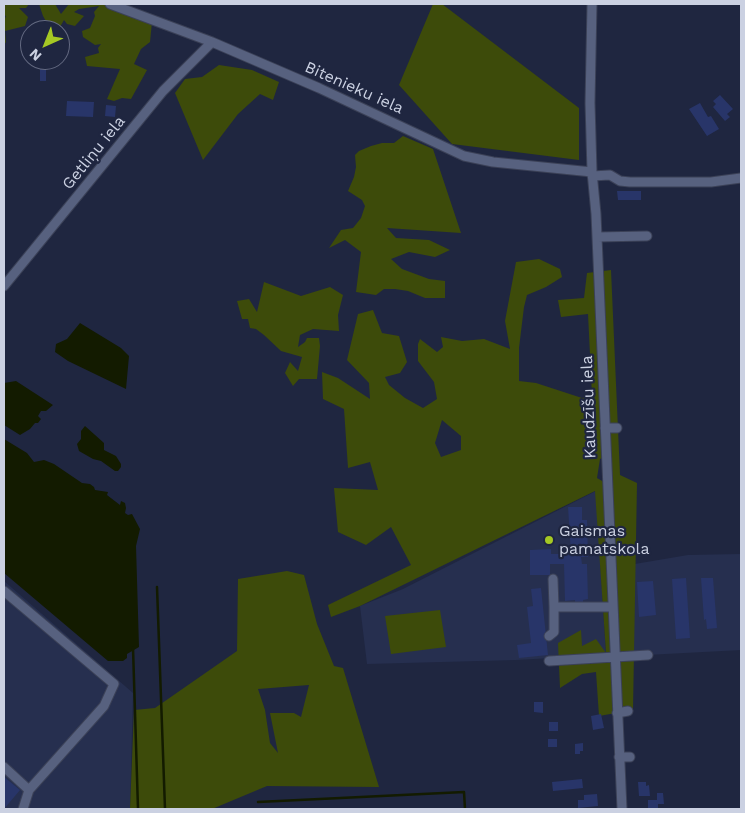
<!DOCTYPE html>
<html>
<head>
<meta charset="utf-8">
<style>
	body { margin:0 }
	#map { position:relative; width:745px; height:813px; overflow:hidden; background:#1f2640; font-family:"Work Sans",sans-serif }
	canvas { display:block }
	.frame { position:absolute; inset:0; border:5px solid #cbd1e2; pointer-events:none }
	.north { position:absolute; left:20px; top:20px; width:50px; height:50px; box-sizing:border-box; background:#1f2640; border:1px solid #646a81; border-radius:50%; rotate:224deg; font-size:14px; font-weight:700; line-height:20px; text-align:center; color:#cbd1e2 }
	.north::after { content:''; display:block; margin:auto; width:18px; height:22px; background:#a5c824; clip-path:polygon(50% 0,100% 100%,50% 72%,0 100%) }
</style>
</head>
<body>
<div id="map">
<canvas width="745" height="813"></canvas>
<div class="frame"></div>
<div class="north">N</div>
</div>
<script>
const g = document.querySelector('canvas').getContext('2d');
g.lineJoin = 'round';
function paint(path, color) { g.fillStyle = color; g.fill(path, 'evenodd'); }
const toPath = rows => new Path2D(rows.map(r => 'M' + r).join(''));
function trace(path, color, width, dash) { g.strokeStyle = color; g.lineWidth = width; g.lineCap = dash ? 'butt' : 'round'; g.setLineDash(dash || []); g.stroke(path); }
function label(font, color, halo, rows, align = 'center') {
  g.font = font + ' "Work Sans",sans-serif'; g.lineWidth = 4.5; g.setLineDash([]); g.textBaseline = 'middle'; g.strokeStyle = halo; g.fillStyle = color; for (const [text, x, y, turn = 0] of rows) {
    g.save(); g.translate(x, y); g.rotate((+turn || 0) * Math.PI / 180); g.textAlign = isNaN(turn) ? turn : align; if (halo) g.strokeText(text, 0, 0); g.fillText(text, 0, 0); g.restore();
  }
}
paint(toPath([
	[596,491,606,655,516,660,367,664,360,606,403,589],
	[741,554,741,650,627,656,623,566,688,555],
	[4,581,133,693,130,809,4,809]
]), '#262f4f');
paint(toPath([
	[4,4,29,4,26,8,19,8,28,17,25,26,5,31,6,43,4,42,4,21,6,16,4,15],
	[39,4,55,4,61,14,69,4,107,4,152,22,150,42,141,49,134,64,147,70,131,99,122,98,114,101,107,99,120,69,87,66,85,57,99,53,98,48,101,44,95,45,83,37,82,31,90,28,95,16,94,12,99,6,79,9,74,12,84,16,75,26,67,24,64,20,60,27,51,30,43,16],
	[433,4,442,4,579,108,579,160,452,144,399,85],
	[219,65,252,70,279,82,273,100,260,94,238,114,203,160,175,93,185,79,202,77],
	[403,136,433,149,461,233,387,228,396,238,429,240,450,250,435,257,409,252,391,259,402,269,429,279,445,281,445,298,425,298,408,291,395,289,384,289,376,295,356,292,361,252,345,240,329,248,341,230,353,228,361,218,365,206,362,200,348,191,354,177,356,167,355,155,359,151,371,146,382,143,394,143],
	[539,259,560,269,562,277,546,287,527,295,524,307,519,348,519,381,536,383,582,398,592,395,588,314,561,317,558,300,584,298,587,273,611,270,620,475,637,483,633,710,599,716,596,672,582,674,560,688,558,643,581,630,582,646,596,639,606,653,595,491,360,606,331,617,328,605,411,565,391,527,366,545,338,532,334,488,378,490,370,462,348,468,344,409,323,399,322,372,338,378,370,399,369,383,347,360,358,314,373,310,382,333,399,336,407,362,400,373,385,377,389,385,405,398,423,408,437,399,434,382,418,361,418,344,420,339,437,352,443,347,441,337,462,341,484,339,510,349,505,321,516,262],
	[442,420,461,436,461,450,441,457,435,443],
	[609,455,609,485,597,478,600,459],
	[264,282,301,296,330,287,343,295,338,315,339,331,313,329,300,335,298,347,305,342,307,338,319,338,320,346,317,379,299,379,293,386,285,373,290,362,298,371,302,357,281,351,264,335,256,329,250,328,248,319,242,319,237,301,249,299,257,312],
	[287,571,304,575,317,624,334,666,343,668,379,787,267,786,212,809,130,809,134,710,155,708,237,651,238,579],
	[309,685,301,717,294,713,270,713,278,753,270,743,265,710,258,689],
	[440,610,446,647,391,654,385,616]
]), '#3d4b0a');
paint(toPath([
	[80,323,121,348,129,356,126,389,68,361,55,352,56,344,67,339],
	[16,381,53,405,46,411,41,411,38,416,41,419,38,423,35,423,30,429,20,435,4,425,4,383],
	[85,426,104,443,104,450,116,456,121,464,121,467,118,471,115,471,101,461,93,459,79,451,77,444,81,439,81,431],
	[4,439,27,453,34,462,44,460,54,464,82,483,90,484,94,487,95,490,108,492,107,495,120,505,121,501,125,503,126,508,125,513,128,515,132,514,140,529,136,546,139,647,127,654,127,658,123,661,108,661,4,573]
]), '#131b00');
trace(toPath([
	[157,587,165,809],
	[133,648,138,809],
	[258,802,464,792,465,809]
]), '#131b00', 2.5);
paint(toPath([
	[22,36,30,36,30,56,22,56],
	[40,62,46,62,46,81,40,81],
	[720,95,733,109,727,114,730,117,725,121,713,107,716,104,713,101],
	[67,101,94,102,93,117,66,116],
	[700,103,708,117,711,116,719,129,707,136,689,109],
	[106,105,116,106,115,117,105,116],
	[617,191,641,191,641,200,618,200],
	[568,507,582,507,582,520,587,520,588,557,581,557,582,564,587,564,588,599,583,600,583,603,575,603,575,600,565,601,564,564,550,564,550,575,530,575,530,550,551,549,551,554,571,554],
	[686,578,690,638,676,639,672,579],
	[701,578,713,578,717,628,707,629,706,619,704,620],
	[653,581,656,615,639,617,637,582],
	[541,588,548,655,519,658,517,645,531,643,527,607,533,606,531,589],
	[534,702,543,702,543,713,534,712],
	[601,714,604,728,593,730,591,716],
	[549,722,558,722,558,731,549,731],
	[548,739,557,739,557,747,548,747],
	[583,743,583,751,580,751,580,754,575,754,575,744],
	[4,777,20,790,4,809],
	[582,779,583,788,553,791,552,782],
	[638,782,646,782,646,786,649,785,650,796,639,796],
	[657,793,663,793,664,804,658,804,658,809,648,809,648,800,657,800],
	[597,794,598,806,578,808,578,800,584,800,584,795]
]), '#283569');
const minor = toPath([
	[110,4,212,42,319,88,464,156,493,162,592,172],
	[592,4,590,103,592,172,596,214,622,809],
	[592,176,610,175,620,181,630,182,711,182,741,178],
	[597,237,647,236],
	[4,286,163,91,212,42],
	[605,428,617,428],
	[553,579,554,607],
	[4,591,114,684,104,706,29,790,23,809],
	[549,636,554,632,554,607,613,607],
	[549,661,648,655],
	[617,713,628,711],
	[619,757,630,757],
	[4,767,29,790]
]);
trace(minor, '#3b4157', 11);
trace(minor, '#57617f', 9);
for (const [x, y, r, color] of [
	[549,540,5,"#a5c824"]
]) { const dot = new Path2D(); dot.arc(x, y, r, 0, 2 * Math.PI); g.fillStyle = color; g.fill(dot); trace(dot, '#1f2640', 2); }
label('16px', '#cbd1e2', '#1f2640', [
	["Bitenieku iela",354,88,24],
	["Getliņu iela",94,153,-51],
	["Kaudzīšu iela",589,407,-92]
]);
label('16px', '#cbd1e2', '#1f2640', [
	["Gaismas",559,531],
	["pamatskola",559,549]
], 'left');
</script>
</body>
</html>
